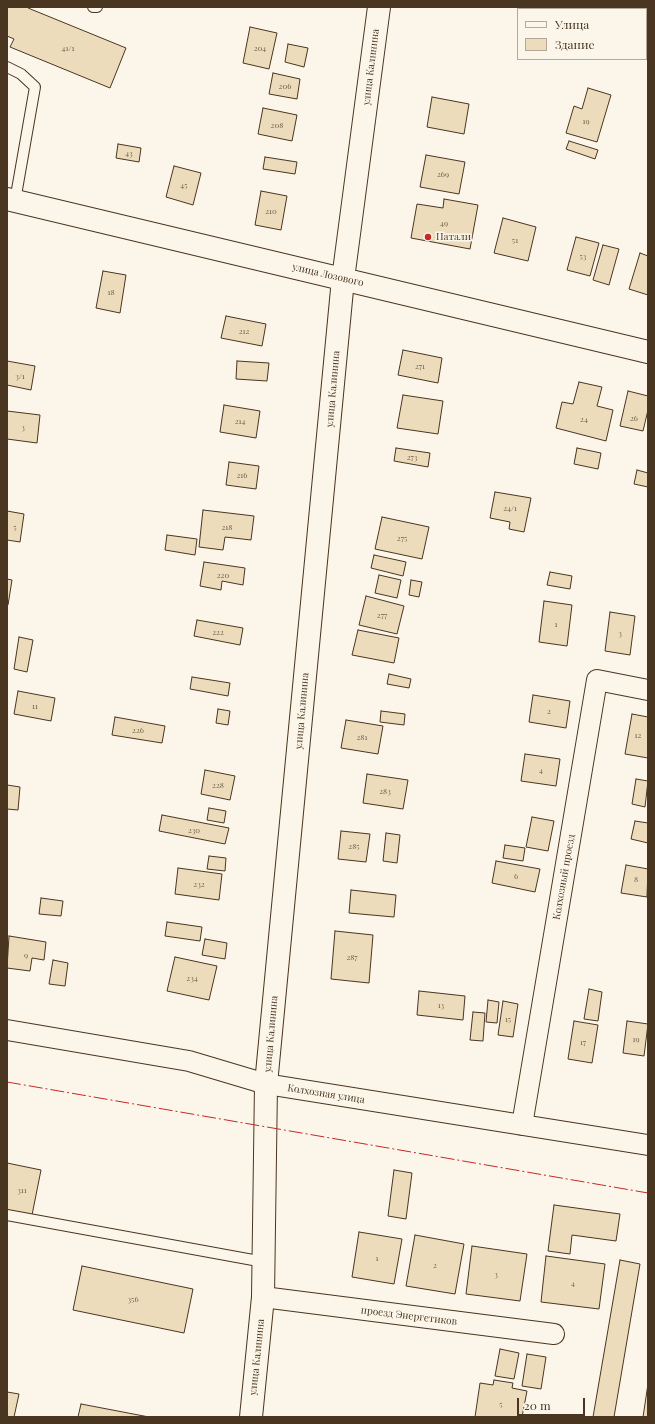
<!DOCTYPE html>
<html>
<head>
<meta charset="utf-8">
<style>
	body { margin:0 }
	#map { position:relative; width:655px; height:1424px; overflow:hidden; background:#fbf6e9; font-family:"Playfair Display",serif }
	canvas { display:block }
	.frame { position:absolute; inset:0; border:8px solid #4a3520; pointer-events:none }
	.legend { position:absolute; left:517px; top:8px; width:130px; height:52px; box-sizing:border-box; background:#fbf6e9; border:1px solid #b4a999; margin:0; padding:5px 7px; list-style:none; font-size:12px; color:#4a3520 }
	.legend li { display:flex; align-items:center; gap:8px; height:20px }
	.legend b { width:20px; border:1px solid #b4a999 }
	.scale { position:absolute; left:517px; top:1398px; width:68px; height:18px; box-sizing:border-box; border:2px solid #4a3520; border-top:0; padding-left:5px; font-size:12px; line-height:14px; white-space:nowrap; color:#4a3520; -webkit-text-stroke:3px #fbf6e9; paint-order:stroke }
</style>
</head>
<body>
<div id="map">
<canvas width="655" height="1424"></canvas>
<div class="frame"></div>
<ul class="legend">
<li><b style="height:5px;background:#fbf6e9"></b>Улица</li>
<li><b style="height:11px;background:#ecdcbc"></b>Здание</li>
</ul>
<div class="scale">20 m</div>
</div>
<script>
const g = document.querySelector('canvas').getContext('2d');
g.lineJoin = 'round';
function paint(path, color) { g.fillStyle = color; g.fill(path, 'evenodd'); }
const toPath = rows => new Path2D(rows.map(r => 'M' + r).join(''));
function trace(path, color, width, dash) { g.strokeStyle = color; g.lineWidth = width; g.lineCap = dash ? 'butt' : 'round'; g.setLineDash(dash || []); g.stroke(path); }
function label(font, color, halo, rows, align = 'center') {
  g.font = font + ' "Playfair Display",serif'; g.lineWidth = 3; g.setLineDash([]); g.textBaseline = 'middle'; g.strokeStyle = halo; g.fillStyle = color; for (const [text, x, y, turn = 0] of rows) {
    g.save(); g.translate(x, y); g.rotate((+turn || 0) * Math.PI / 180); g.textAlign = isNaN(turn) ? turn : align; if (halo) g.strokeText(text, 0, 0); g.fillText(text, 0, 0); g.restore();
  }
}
const building = toPath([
	[7,7,28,7,28,8,126,48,110,88,10,47,14,39,7,36,7,7],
	[250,27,277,33,269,69,243,63,250,27],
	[288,44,308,48,304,67,285,62,288,44],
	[273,73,300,79,297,99,269,94,273,73],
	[588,88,611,95,597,142,566,133,574,106,582,109,588,88],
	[432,97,469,104,464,134,427,127,432,97],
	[263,108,297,115,292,141,258,134,263,108],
	[569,141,598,150,595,159,566,149,569,141],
	[118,144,141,148,139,162,116,158,118,144],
	[426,155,465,162,459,194,420,187,426,155],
	[265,157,297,162,295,174,263,169,265,157],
	[174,166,201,173,193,205,166,197,174,166],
	[261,191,287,196,281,230,255,225,261,191],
	[444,199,478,205,470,249,411,238,417,204,443,208,444,199],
	[503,218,536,227,528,261,494,253,503,218],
	[576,237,599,243,590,276,567,270,576,237],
	[603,245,619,249,609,285,593,280,603,245],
	[640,253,648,256,648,295,629,289,640,253],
	[103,271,126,275,120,313,96,308,103,271],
	[226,316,266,324,262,346,221,338,226,316],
	[403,350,442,358,438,383,398,375,403,350],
	[7,361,35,366,31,390,7,385,7,361],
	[237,361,269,363,267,381,236,379,237,361],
	[579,382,602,387,597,406,613,410,606,441,556,428,562,402,573,404,579,382],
	[628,391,648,396,648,410,643,431,620,426,628,391],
	[403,395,443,401,438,434,397,428,403,395],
	[224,405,260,411,256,438,220,432,224,405],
	[7,411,40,415,37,443,7,439,7,411],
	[396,448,430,453,428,467,394,461,396,448],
	[577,448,601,453,598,469,574,464,577,448],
	[229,462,259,466,256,489,226,485,229,462],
	[637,470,648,473,648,487,634,484,637,470],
	[495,492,531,498,524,532,509,529,510,522,490,518,495,492],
	[203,510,254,516,251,540,225,537,223,550,199,547,203,510],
	[7,511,24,514,20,542,7,540,7,511],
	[382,517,429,527,422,559,375,549,382,517],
	[167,535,197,539,195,555,165,550,167,535],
	[374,555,406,562,403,576,371,568,374,555],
	[204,562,245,568,243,585,222,581,221,590,200,586,204,562],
	[550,572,572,576,570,589,547,585,550,572],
	[379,575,401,580,397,598,375,593,379,575],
	[7,579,12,580,8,605,7,605,7,579],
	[411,580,422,582,419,597,409,595,411,580],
	[366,596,404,606,397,634,359,625,366,596],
	[544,601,572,605,567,646,539,642,544,601],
	[610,612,635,616,630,655,605,651,610,612],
	[197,620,243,628,240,645,194,636,197,620],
	[358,630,399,638,394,663,352,655,358,630],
	[19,637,33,640,27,672,14,669,19,637],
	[389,674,411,679,409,688,387,684,389,674],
	[192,677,230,683,228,696,190,689,192,677],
	[18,691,55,698,51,721,14,714,18,691],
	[533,695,570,701,566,728,529,722,533,695],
	[218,709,230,711,228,725,216,723,218,709],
	[381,711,405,714,404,725,380,722,381,711],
	[632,714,648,717,648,758,625,754,632,714],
	[115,717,165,726,162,743,112,735,115,717],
	[346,720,383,726,378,754,341,748,346,720],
	[525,754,560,759,556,786,521,781,525,754],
	[205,770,235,776,230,800,201,794,205,770],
	[367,774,408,780,403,809,363,803,367,774],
	[636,779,648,781,645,807,632,804,636,779],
	[7,785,20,787,18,810,7,809,7,785],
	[209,808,226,811,224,823,207,820,209,808],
	[162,815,229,828,225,844,159,831,162,815],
	[532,817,554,821,548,851,526,847,532,817],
	[635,821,648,823,648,843,631,839,635,821],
	[341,831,370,834,366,862,338,859,341,831],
	[386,833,400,835,397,863,383,861,386,833],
	[505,845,525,848,523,861,503,858,505,845],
	[209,856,226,858,225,871,207,869,209,856],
	[496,861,540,869,535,892,492,883,496,861],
	[626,865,648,869,647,897,621,893,626,865],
	[178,868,222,874,219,900,175,894,178,868],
	[351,890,396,895,394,917,349,913,351,890],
	[41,898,63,901,61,916,39,914,41,898],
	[167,922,202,927,200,941,165,936,167,922],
	[335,931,373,935,369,983,331,979,335,931],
	[9,936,46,942,44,960,32,958,30,971,7,968,9,936],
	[205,939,227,943,225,959,202,955,205,939],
	[175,957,217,966,209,1000,167,991,175,957],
	[53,960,68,963,65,986,49,984,53,960],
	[589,989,602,992,598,1021,584,1019,589,989],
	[419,991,465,996,463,1020,417,1015,419,991],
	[488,1000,499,1002,497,1023,486,1022,488,1000],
	[503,1001,518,1004,513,1037,498,1035,503,1001],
	[473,1012,485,1013,483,1041,470,1040,473,1012],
	[574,1021,598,1025,592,1063,568,1059,574,1021],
	[627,1021,648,1024,644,1056,623,1053,627,1021],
	[7,1163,41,1170,32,1215,7,1210,7,1163],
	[394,1170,412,1173,406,1219,388,1216,394,1170],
	[554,1205,620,1214,616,1241,572,1235,570,1254,548,1251,554,1205],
	[359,1232,402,1239,394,1284,352,1277,359,1232],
	[415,1235,464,1244,455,1294,406,1286,415,1235],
	[472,1246,527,1254,520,1301,466,1294,472,1246],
	[546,1256,605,1264,599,1309,541,1302,546,1256],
	[620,1260,640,1264,614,1417,593,1417,620,1260],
	[82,1266,193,1289,184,1333,73,1310,82,1266],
	[500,1349,519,1353,514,1379,495,1376,500,1349],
	[527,1354,546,1357,541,1389,522,1386,527,1354],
	[494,1380,513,1383,512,1388,527,1391,522,1417,475,1417,480,1383,493,1385,494,1380],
	[648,1384,648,1417,643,1417,648,1384],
	[7,1392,19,1394,14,1417,7,1417,7,1392],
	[81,1404,149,1417,78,1417,81,1404]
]);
paint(building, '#ecdcbc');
trace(building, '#4a3520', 1);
const service = toPath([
	[93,7,97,7],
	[7,67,21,74,35,87,15,201],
	[7,1215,264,1262]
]);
const minor = toPath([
	[648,37,648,40],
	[7,1030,189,1061,266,1084,648,1145],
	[522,1125,597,680,648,690],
	[263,1297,554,1334]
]);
const tertiary = toPath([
	[7,199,648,352],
	[251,1417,263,1297,266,1084,343,279,379,7]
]);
trace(service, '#4a3520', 12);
trace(minor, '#4a3520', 22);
trace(tertiary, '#4a3520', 24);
trace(service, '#fbf6e9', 10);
trace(minor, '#fbf6e9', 20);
trace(tertiary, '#fbf6e9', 22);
trace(toPath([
	[7,1082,648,1193]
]), '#c62828', 1, [14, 3, 2, 3]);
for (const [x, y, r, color] of [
	[428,237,4,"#c62828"]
]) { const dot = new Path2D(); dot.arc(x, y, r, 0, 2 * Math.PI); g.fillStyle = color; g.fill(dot); trace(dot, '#fbf6e9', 1.5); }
label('8px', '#725f47', null, [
	["41/1",68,48],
	["204",260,48],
	["206",285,86],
	["19",586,121],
	["208",277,125],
	["43",129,153],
	["269",443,174],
	["45",184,185],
	["210",271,211],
	["49",444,223],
	["51",515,240],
	["53",583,256],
	["18",111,292],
	["212",244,331],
	["271",420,366],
	["3/1",20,376],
	["26",634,418],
	["24",584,419],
	["214",240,421],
	["3",23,427],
	["273",412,457],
	["216",242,475],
	["24/1",510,508],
	["5",15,527],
	["218",227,527],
	["275",402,538],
	["220",223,575],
	["277",382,615],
	["1",556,624],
	["222",218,632],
	["3",620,633],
	["11",35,706],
	["2",549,711],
	["226",138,730],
	["12",638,735],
	["281",362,737],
	["4",541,770],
	["228",218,785],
	["283",385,791],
	["230",194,830],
	["285",354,846],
	["6",516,876],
	["8",636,879],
	["232",199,884],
	["9",26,955],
	["287",352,957],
	["234",192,978],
	["13",441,1005],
	["15",508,1019],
	["19",636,1039],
	["17",583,1042],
	["311",22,1190],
	["1",377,1258],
	["2",435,1265],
	["3",496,1274],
	["4",573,1283],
	["356",133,1299],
	["5",501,1404]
]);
label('10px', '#4a3520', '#fbf6e9', [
	["улица Калинина",371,67,-83],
	["улица Лозового",328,275,13],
	["улица Калинина",333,389,-85],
	["улица Калинина",302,711,-85],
	["Колхозный проезд",564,877,-80],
	["улица Калинина",271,1034,-85],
	["Колхозная улица",326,1094,9],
	["проезд Энергетиков",409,1316,7],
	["улица Калинина",257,1357,-84]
]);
label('10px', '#4a3520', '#fbf6e9', [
	["Натали",436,237]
], 'left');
</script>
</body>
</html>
